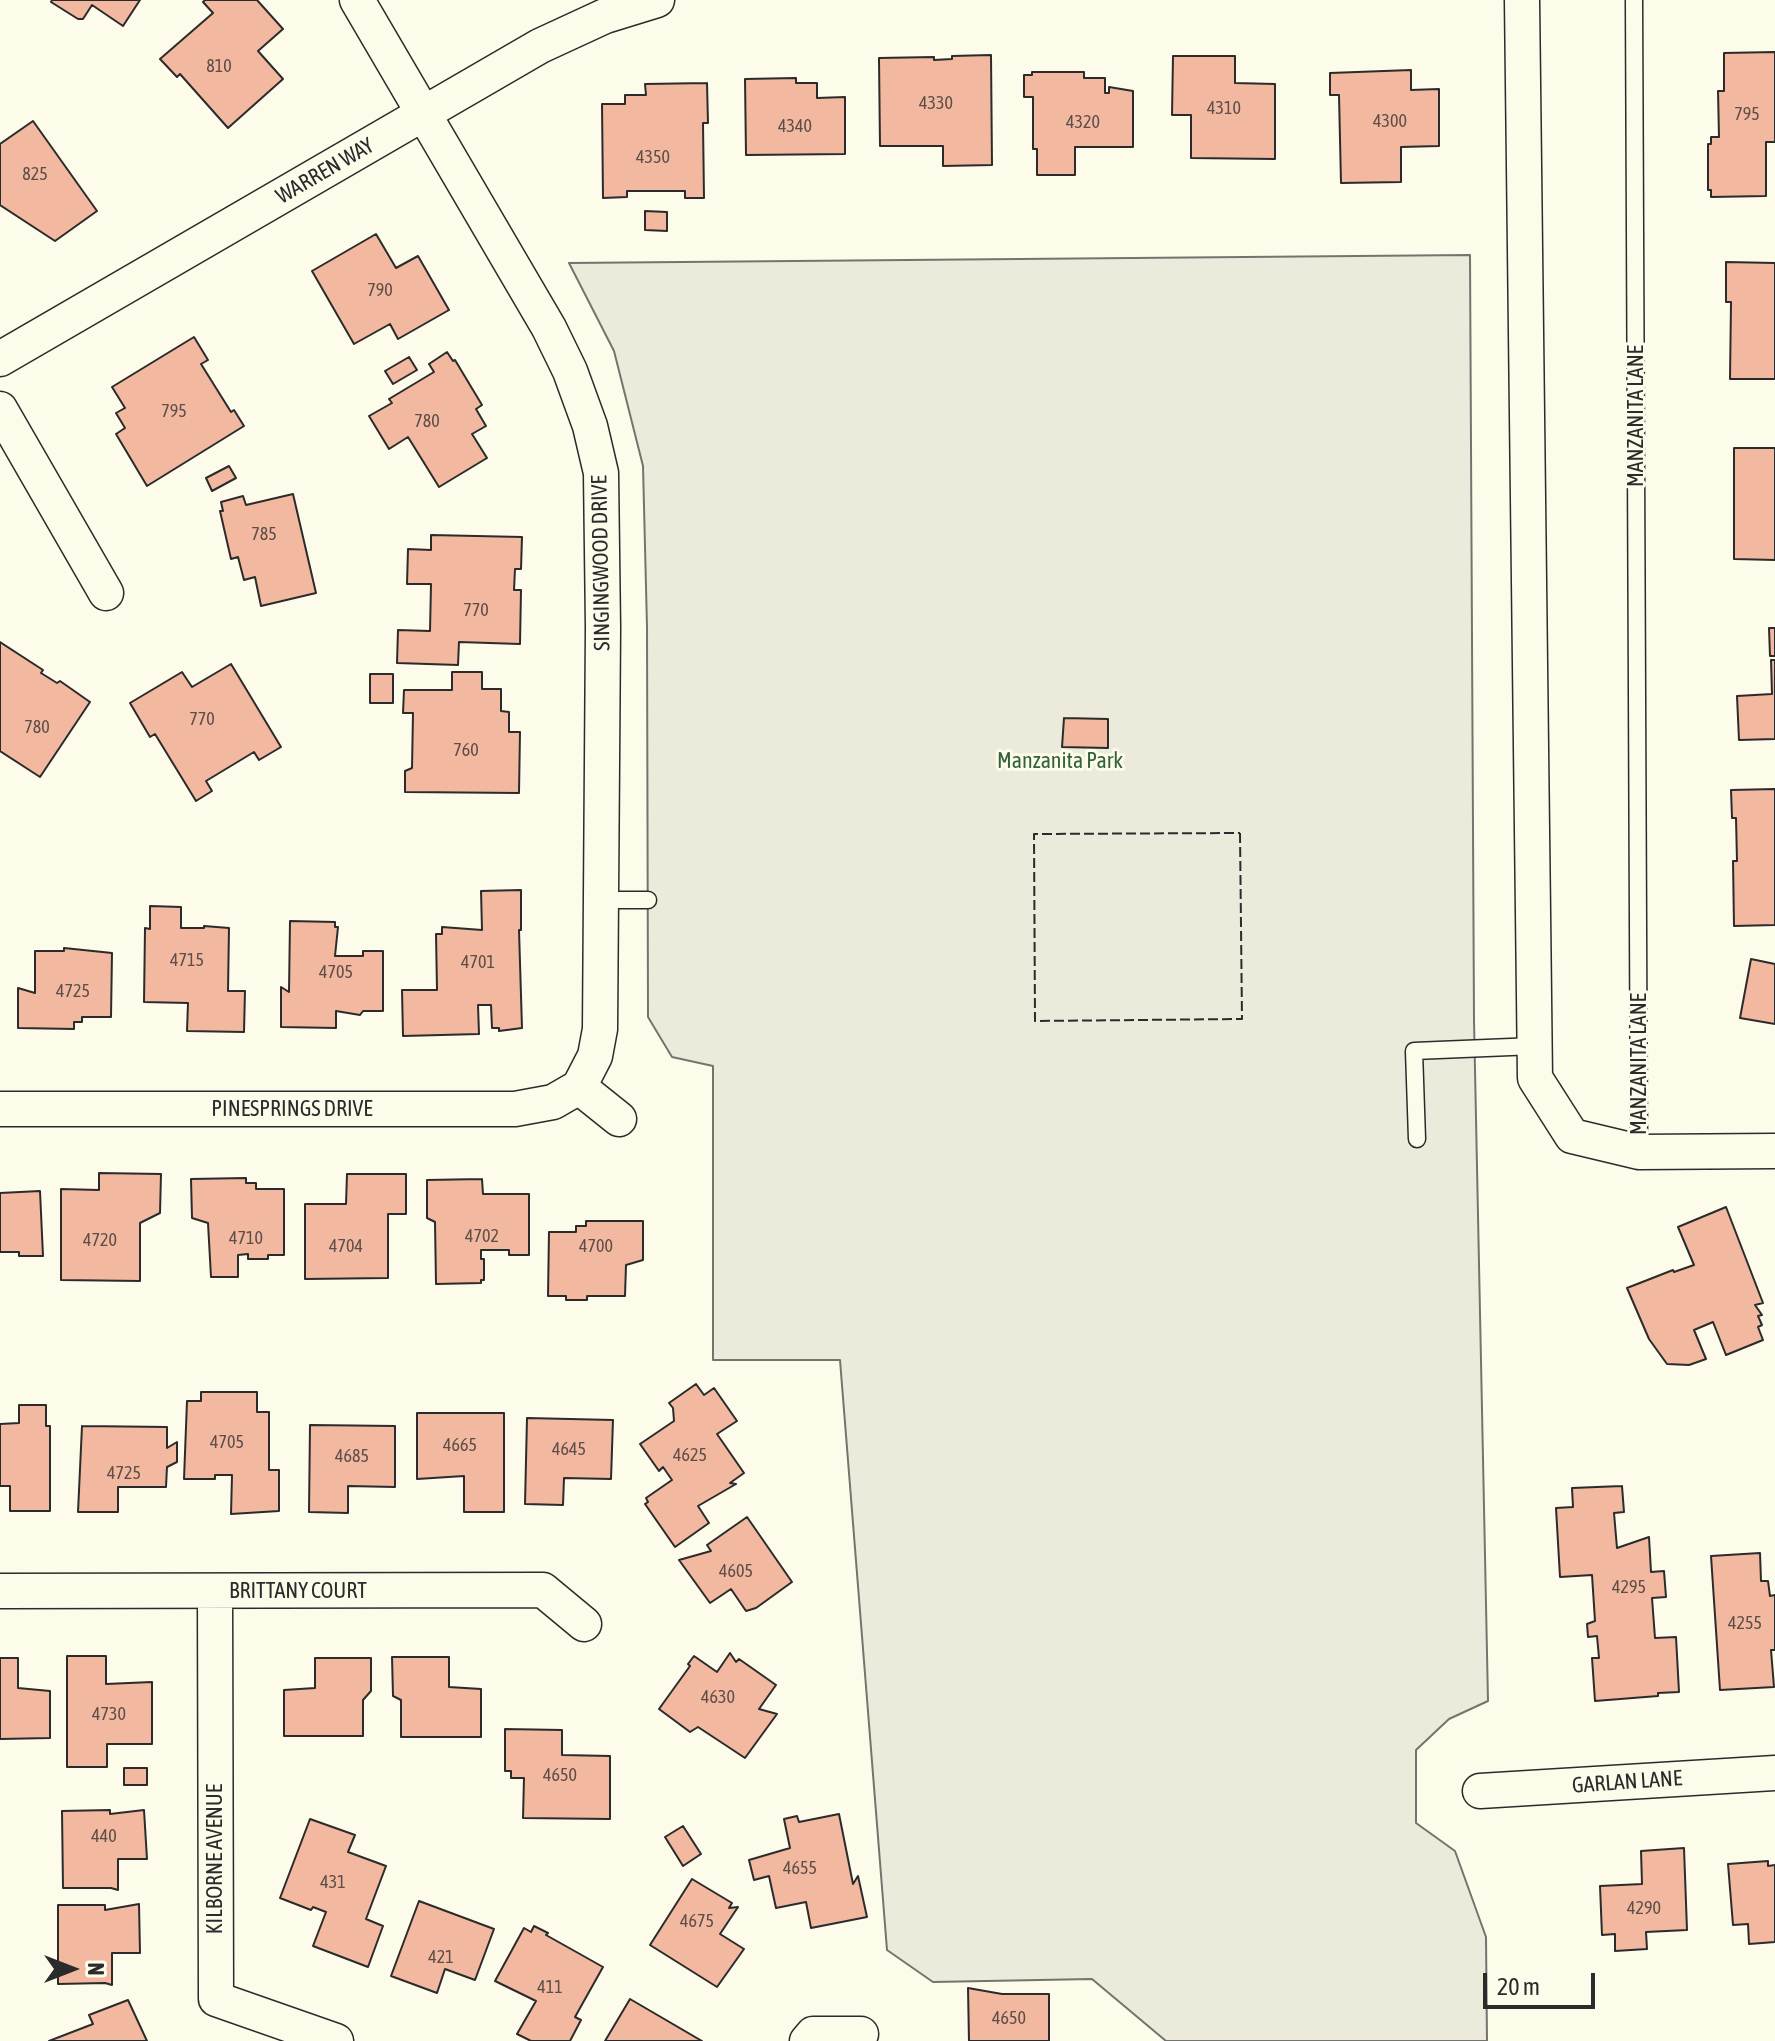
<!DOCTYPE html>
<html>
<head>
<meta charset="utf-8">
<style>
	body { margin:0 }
	#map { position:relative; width:1775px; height:2041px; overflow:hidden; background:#fdfbea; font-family:"Asap Condensed",sans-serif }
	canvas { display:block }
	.north { position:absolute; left:32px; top:1929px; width:80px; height:80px; -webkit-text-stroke:6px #fdfbea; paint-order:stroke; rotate:90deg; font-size:22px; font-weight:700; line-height:32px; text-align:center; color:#2b2b2b }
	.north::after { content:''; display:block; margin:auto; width:28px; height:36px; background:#2b2b2b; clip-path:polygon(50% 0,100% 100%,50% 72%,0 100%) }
	.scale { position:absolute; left:1483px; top:1973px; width:112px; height:36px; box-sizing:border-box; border:4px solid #2b2b2b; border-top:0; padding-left:10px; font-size:24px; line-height:28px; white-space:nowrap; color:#2b2b2b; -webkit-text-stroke:6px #fdfbea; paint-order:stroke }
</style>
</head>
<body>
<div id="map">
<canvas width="1775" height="2041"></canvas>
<div class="north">N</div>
<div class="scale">20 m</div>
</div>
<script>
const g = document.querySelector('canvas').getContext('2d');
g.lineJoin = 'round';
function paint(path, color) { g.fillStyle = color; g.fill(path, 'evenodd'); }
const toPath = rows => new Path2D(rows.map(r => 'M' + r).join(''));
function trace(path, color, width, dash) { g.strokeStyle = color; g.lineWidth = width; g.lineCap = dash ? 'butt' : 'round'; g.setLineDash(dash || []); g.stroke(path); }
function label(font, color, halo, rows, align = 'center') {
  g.font = font + ' "Asap Condensed",sans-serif'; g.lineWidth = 6; g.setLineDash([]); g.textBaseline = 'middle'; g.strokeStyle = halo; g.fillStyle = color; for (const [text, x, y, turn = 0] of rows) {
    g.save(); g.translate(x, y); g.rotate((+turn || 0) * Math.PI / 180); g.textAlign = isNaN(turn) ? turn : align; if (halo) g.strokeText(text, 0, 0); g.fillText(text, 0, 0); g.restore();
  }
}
const green = toPath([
	[1470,255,1474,1021,1488,1701,1449,1719,1416,1750,1416,1823,1455,1851,1486,1937,1487,2041,1166,2041,1092,1979,933,1982,887,1950,840,1360,713,1360,713,1066,672,1057,648,1017,647,627,643,466,614,351,569,263,1470,255]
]);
paint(green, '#ecebdb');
trace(green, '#74746e', 2);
const building = toPath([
	[52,0,140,0,123,26,92,5,83,19,78,19,51,2,52,0],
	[205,0,257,0,283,29,258,51,283,79,228,128,180,74,177,77,160,59,213,13,203,2,205,0],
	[1775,52,1775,142,1766,142,1766,196,1711,197,1711,190,1708,190,1708,144,1711,144,1711,137,1719,137,1718,91,1724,91,1724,53,1775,52],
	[991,55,992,165,943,166,943,146,880,146,879,58,934,57,934,60,952,59,952,56,991,55],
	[1173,56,1235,56,1235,83,1275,84,1275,159,1191,158,1191,115,1172,115,1173,56],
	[1411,70,1411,90,1439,89,1439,146,1401,147,1401,182,1341,183,1339,95,1330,95,1330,73,1411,70],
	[1032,72,1084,72,1084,78,1105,78,1105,93,1109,93,1109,87,1133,91,1133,147,1075,147,1075,175,1037,175,1037,149,1033,149,1033,97,1024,97,1024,75,1032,75,1032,72],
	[796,78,796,83,817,83,817,98,845,97,845,154,746,155,745,79,796,78],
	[707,83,708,123,703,123,704,198,685,198,685,191,627,191,627,197,603,198,602,104,625,104,625,95,646,95,645,84,707,83],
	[33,121,97,211,55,241,0,205,0,144,33,121],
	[645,211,667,212,667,231,645,230,645,211],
	[376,234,396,268,418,256,449,310,398,339,390,324,354,344,312,271,376,234],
	[1726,262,1775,263,1775,379,1730,379,1731,302,1726,302,1726,262],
	[194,337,208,360,201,364,231,412,234,410,244,426,147,486,116,434,125,428,116,413,125,408,112,387,194,337],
	[447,352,453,361,455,360,482,405,476,409,486,426,472,434,487,458,439,487,408,437,389,449,369,416,392,403,389,399,434,372,429,364,447,352],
	[409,357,417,370,393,384,385,371,409,357],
	[1734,448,1775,448,1775,560,1734,559,1734,448],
	[229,466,236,478,212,491,206,478,229,466],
	[293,494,316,593,261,606,255,577,244,580,238,557,231,559,220,511,223,511,221,502,243,496,246,505,293,494],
	[431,535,522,537,521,569,515,569,514,590,521,590,520,644,459,642,458,665,397,663,398,630,430,631,431,584,407,584,408,549,431,550,431,535],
	[1769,628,1775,628,1775,656,1770,656,1769,628],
	[0,642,43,670,41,673,57,683,60,681,90,702,40,777,0,751,0,642],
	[1771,660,1775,660,1775,739,1739,740,1737,696,1772,694,1771,660],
	[231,664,281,747,259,760,254,752,206,781,212,791,196,801,155,734,150,737,130,703,182,672,192,687,231,664],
	[452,672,482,672,482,689,501,689,501,711,509,712,509,732,520,732,519,793,405,792,405,771,412,768,413,713,403,713,404,690,452,690,452,672],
	[370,674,393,674,393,703,370,703,370,674],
	[1064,718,1108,719,1108,748,1062,747,1064,718],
	[1775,789,1775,925,1734,926,1733,861,1737,861,1736,818,1732,818,1731,790,1775,789],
	[521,890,521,930,519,930,522,1028,499,1031,499,1028,492,1028,491,1005,478,1005,479,1034,403,1036,402,990,437,990,436,934,442,934,442,927,482,930,481,891,521,890],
	[150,906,181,907,181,928,204,928,204,926,229,928,228,991,245,991,244,1032,187,1031,188,1003,144,1002,145,928,150,929,150,906],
	[290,921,335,922,335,927,338,927,335,956,363,956,363,951,383,951,383,1011,363,1011,360,1015,336,1011,336,1028,281,1027,281,987,289,992,290,921],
	[64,948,112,953,111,1017,82,1017,82,1022,74,1022,74,1029,18,1028,18,988,35,993,35,951,64,951,64,948],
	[1751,959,1775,964,1775,1024,1740,1018,1751,959],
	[99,1173,161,1174,160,1213,140,1223,140,1281,61,1280,61,1189,99,1190,99,1173],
	[347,1174,406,1174,406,1214,388,1214,388,1278,305,1279,305,1204,346,1204,347,1174],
	[246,1178,246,1183,256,1183,256,1189,284,1189,284,1255,268,1255,268,1259,248,1259,248,1254,238,1255,238,1277,211,1277,208,1223,192,1218,191,1179,246,1178],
	[482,1179,483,1194,529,1194,529,1255,509,1255,509,1250,481,1250,481,1259,484,1259,484,1280,481,1280,481,1283,436,1284,435,1222,427,1218,427,1180,482,1179],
	[40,1191,43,1256,19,1256,19,1252,0,1252,0,1193,40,1191],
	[1726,1207,1763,1303,1755,1305,1762,1315,1758,1316,1762,1325,1758,1327,1763,1340,1726,1355,1713,1322,1694,1330,1706,1359,1689,1365,1667,1364,1649,1339,1627,1288,1673,1270,1674,1272,1694,1265,1678,1227,1726,1207],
	[586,1221,643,1221,643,1260,626,1265,625,1296,587,1296,587,1300,566,1300,566,1296,548,1296,549,1232,576,1232,576,1226,586,1226,586,1221],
	[696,1384,704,1395,714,1388,737,1421,717,1434,744,1473,730,1483,736,1484,698,1506,709,1523,675,1547,645,1504,648,1502,646,1498,672,1480,663,1467,659,1471,640,1444,674,1421,673,1408,669,1403,696,1384],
	[201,1392,257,1392,257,1412,269,1412,269,1470,279,1470,279,1511,231,1514,232,1475,215,1475,215,1479,184,1479,187,1401,201,1401,201,1392],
	[19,1405,46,1405,46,1426,50,1426,50,1511,10,1511,10,1486,0,1486,0,1424,19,1423,19,1405],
	[417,1413,504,1413,504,1512,464,1512,464,1476,417,1479,417,1413],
	[527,1418,613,1420,611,1479,564,1478,563,1505,525,1504,527,1418],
	[310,1425,395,1426,395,1487,348,1486,348,1513,309,1512,310,1425],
	[82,1426,167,1427,167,1448,177,1442,177,1462,167,1467,166,1487,118,1487,118,1512,78,1512,82,1426],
	[1622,1486,1624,1512,1614,1513,1617,1548,1649,1537,1651,1572,1664,1571,1666,1597,1652,1598,1655,1638,1676,1637,1679,1692,1658,1693,1658,1696,1595,1701,1592,1658,1599,1658,1597,1636,1588,1637,1587,1624,1595,1621,1592,1575,1560,1577,1556,1508,1573,1507,1572,1488,1622,1486],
	[747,1517,792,1582,756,1608,746,1611,731,1589,710,1603,679,1560,711,1551,707,1545,747,1517],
	[1760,1553,1761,1581,1768,1581,1770,1596,1775,1595,1775,1650,1771,1650,1774,1687,1720,1690,1711,1556,1760,1553],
	[730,1653,736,1662,739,1659,776,1685,759,1709,777,1714,745,1758,698,1727,690,1732,659,1709,690,1666,688,1664,694,1656,717,1672,730,1653],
	[67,1656,106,1656,106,1684,152,1682,152,1744,107,1744,107,1767,67,1767,67,1656],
	[392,1657,449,1657,449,1687,481,1689,481,1737,401,1737,401,1700,393,1696,392,1657],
	[0,1658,18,1658,18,1688,50,1691,50,1738,0,1739,0,1658],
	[315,1658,371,1658,371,1691,363,1700,363,1736,284,1736,284,1690,315,1688,315,1658],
	[505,1729,562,1730,562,1755,610,1756,610,1819,523,1818,524,1778,511,1778,511,1771,505,1771,505,1729],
	[124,1768,147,1768,147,1785,124,1785,124,1768],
	[110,1810,110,1814,144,1810,147,1859,118,1859,118,1890,111,1888,63,1888,62,1811,110,1810],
	[839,1814,853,1884,858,1876,867,1917,811,1928,806,1902,776,1908,769,1876,754,1880,749,1860,790,1848,784,1819,797,1816,799,1822,839,1814],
	[310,1819,355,1835,348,1852,386,1866,366,1919,383,1926,368,1967,313,1946,326,1912,313,1907,311,1910,280,1898,310,1819],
	[683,1826,701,1854,683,1866,665,1837,683,1826],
	[1684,1848,1687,1930,1646,1932,1647,1949,1615,1951,1615,1934,1602,1935,1600,1886,1642,1884,1641,1851,1684,1848],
	[1768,1861,1768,1866,1775,1865,1775,1942,1749,1944,1748,1924,1733,1925,1728,1864,1768,1861],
	[692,1879,732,1903,729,1908,738,1907,720,1934,744,1949,717,1987,650,1945,692,1879],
	[419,1901,494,1929,475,1980,445,1969,437,1993,391,1976,419,1901],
	[139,1904,140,1953,112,1953,112,1985,105,1983,58,1984,58,1905,105,1905,105,1910,139,1904],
	[534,1926,548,1933,546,1935,603,1967,575,2017,581,2020,570,2041,531,2041,517,2034,536,2001,495,1981,524,1928,531,1932,534,1926],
	[968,1988,1002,1994,1049,1994,1049,2041,969,2041,968,1988],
	[630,1999,702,2041,605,2041,630,1999],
	[128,2000,147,2041,49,2041,93,2024,89,2015,128,2000]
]);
paint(building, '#f2b8a0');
trace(building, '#2b2b2b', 2);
const lane = toPath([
	[1634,0,1639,1152],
	[600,900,648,900],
	[1417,1139,1414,1051,1535,1046]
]);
const street = toPath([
	[1522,0,1535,1078,1572,1136,1639,1152,1775,1151],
	[0,359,540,46,605,16,657,0],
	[0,409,106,593],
	[579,1087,619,1119],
	[0,1109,515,1109,553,1102,579,1087,595,1056,600,1029,603,628,601,473,590,426,570,371,549,328,357,0],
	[0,1591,543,1590,584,1624],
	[215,1591,216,1999,336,2041],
	[1480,1791,1775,1773],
	[807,2041,813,2034,861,2034]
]);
trace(lane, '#2b2b2b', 19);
trace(street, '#2b2b2b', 37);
trace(lane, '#fdfbea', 16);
trace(street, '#fdfbea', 34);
trace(toPath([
	[1240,833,1242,1019,1035,1021,1034,834,1240,833]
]), '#2b2b2b', 2, [10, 4]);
label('18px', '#5d4e48', null, [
	["810",219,66],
	["4330",936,103],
	["4310",1224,108],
	["795",1747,114],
	["4300",1390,121],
	["4320",1083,122],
	["4340",795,126],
	["4350",653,157],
	["825",35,174],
	["790",380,290],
	["795",174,411],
	["780",427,421],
	["785",264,534],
	["770",476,610],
	["770",202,719],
	["780",37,727],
	["760",466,750],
	["4715",187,960],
	["4701",478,962],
	["4705",336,972],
	["4725",73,991],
	["4702",482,1236],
	["4710",246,1238],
	["4720",100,1240],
	["4704",346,1246],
	["4700",596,1246],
	["4705",227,1442],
	["4665",460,1445],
	["4645",569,1449],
	["4625",690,1455],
	["4685",352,1456],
	["4725",124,1473],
	["4605",736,1571],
	["4295",1629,1587],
	["4255",1745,1623],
	["4630",718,1697],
	["4730",109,1714],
	["4650",560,1775],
	["440",104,1836],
	["4655",800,1868],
	["431",333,1882],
	["4290",1644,1908],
	["4675",697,1921],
	["421",441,1957],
	["411",550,1987],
	["4650",1009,2018]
]);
label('22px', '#2b2b2b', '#fdfbea', [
	["WARREN WAY",325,171,-30],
	["MANZANITA LANE",1636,416,-90],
	["SINGINGWOOD DRIVE",601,563,-91],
	["MANZANITA LANE",1639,1064,-90],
	["PINESPRINGS DRIVE",292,1109],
	["BRITTANY COURT",298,1591],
	["GARLAN LANE",1627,1782,-4],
	["KILBORNE AVENUE",215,1859,-90]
]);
label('22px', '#34623c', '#fdfbea', [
	["Manzanita Park",1060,761]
]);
</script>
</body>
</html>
